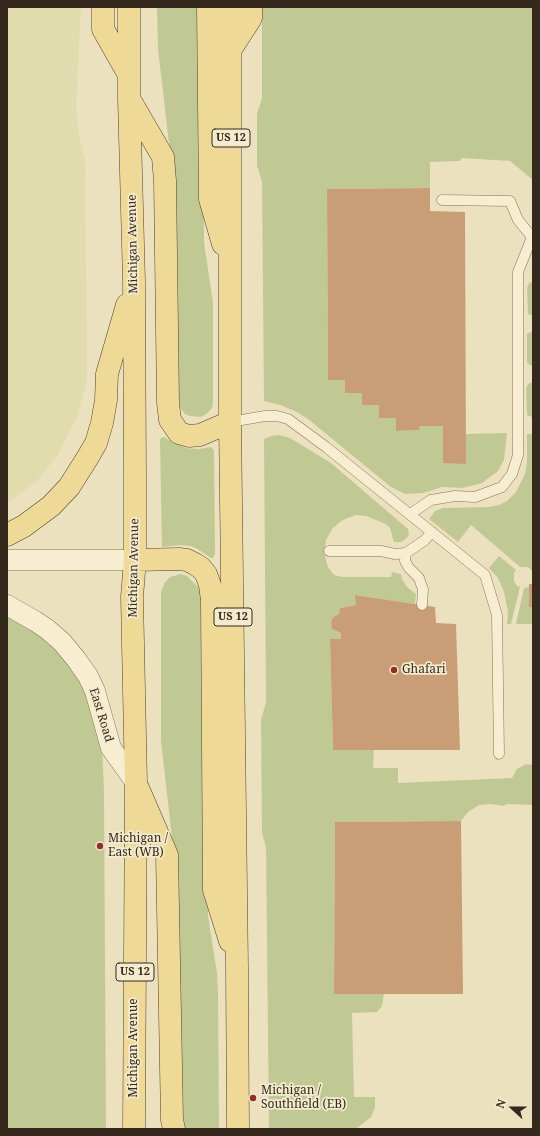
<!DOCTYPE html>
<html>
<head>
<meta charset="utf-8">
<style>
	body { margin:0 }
	#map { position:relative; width:540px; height:1136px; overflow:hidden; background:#ece1bf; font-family:"Noto Serif",serif }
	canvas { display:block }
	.frame { position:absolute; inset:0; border:8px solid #34291c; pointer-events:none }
	.north { position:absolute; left:492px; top:1088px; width:40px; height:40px; -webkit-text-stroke:3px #f4ebce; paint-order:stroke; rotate:291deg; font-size:11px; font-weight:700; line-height:16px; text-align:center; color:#34291c }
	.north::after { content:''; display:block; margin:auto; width:14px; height:18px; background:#34291c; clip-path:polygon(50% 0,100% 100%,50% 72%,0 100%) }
</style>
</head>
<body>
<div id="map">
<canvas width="540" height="1136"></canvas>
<div class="frame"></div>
<div class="north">N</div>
</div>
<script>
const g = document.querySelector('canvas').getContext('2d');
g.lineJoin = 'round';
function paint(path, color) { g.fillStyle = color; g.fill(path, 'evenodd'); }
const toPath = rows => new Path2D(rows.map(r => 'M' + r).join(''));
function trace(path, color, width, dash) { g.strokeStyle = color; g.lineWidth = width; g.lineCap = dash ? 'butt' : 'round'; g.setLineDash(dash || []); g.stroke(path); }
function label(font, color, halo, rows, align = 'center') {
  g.font = font + ' "Noto Serif",serif'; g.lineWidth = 3.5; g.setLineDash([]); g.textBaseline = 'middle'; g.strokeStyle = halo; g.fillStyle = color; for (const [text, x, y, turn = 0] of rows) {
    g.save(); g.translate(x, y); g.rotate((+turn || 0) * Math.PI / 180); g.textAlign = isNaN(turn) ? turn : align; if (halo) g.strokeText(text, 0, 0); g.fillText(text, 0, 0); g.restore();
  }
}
paint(toPath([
	[7,7,81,7,76,107,79,136,85,160,87,342,87,379,77,417,57,456,36,482,7,503]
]), '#e1dcad');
paint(toPath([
	[157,7,203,7,204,242,213,303,213,401,212,408,206,414,201,417,190,416,185,414,178,405,170,152,158,49],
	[262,7,533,7,533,180,510,161,462,158,460,161,430,162,430,188,327,189,328,380,345,380,362,393,362,405,379,405,396,418,396,431,419,430,420,426,443,426,443,463,466,463,466,434,507,433,504,460,498,471,482,483,463,488,442,487,423,493,405,494,391,487,308,419,297,412,280,405,264,401,262,181,257,166,257,113,262,99],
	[533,282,533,316,528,314,527,288,529,283],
	[531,332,533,332,532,366,528,364,527,361,527,334],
	[530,383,533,383,533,416,532,417,527,415,527,412,526,389,528,384],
	[527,434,533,434,533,572,528,567,520,567,471,525,458,542,429,519,435,511,443,508,489,507,499,505,507,501,516,492,525,474,527,462],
	[279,435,290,438,331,463,408,529,409,534,407,538,401,542,394,542,390,528,386,524,366,516,357,515,347,518,340,522,332,529,326,540,324,553,328,567,334,575,343,577,391,577,392,572,401,574,402,579,407,587,416,594,415,604,356,595,356,605,340,608,339,614,333,617,331,622,332,629,341,633,341,639,330,639,333,750,374,750,373,768,398,768,398,783,512,778,517,769,526,764,533,765,533,805,508,804,503,806,491,804,479,805,468,812,461,821,335,822,334,994,384,994,382,1006,377,1012,352,1013,354,1097,375,1097,375,1107,371,1117,356,1129,269,1129,266,847,262,833,261,720,266,702,264,439,271,436],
	[164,437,172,442,186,448,199,449,211,447,214,450,215,554,213,558,211,558,196,548,190,546,181,545,162,547,160,440,161,438],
	[499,556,516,570,514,573,514,581,517,586,520,587,511,624,507,624,508,612,504,592,498,578,489,568],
	[181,574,187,576,199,588,205,606,208,916,217,973,218,994,219,1129,179,1129,173,846,161,741,161,592,165,582,170,577],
	[529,587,529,607,533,607,533,624,516,624,524,588],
	[7,616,35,632,54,649,76,674,93,707,102,745,104,791,106,1129,7,1129]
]), '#c0c994');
paint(toPath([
	[430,188,430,211,465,212,466,464,443,463,443,426,420,426,419,430,396,431,396,418,379,418,379,405,362,405,362,393,345,393,345,380,328,380,327,189],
	[529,584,533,584,533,607,529,607],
	[355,595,435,607,436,623,456,624,460,750,333,750,330,639,341,639,341,633,332,629,331,622,333,617,339,614,340,608,356,605],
	[461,821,463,994,334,994,335,822]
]), '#c99e76');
const lane = toPath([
	[230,422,265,416,277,416,288,419,326,447,485,575,497,615,499,754],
	[410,514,431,500,455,496,475,497,502,487,512,474,518,455,518,272,532,237,518,220,510,201,442,200],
	[329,551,381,551,395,554,406,553,425,540,432,532],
	[406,553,405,561,409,568,419,578,421,584,423,589,422,605]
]);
const street = toPath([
	[7,560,135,560],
	[7,605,35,621,47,629,62,642,76,659,88,676,95,691,111,748,136,783]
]);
const primary = toPath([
	[103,7,103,29,129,75],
	[129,7,129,99,134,281,135,475,135,560,132,597,136,783,134,1129],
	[208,7,210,199,223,244],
	[230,7,230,422,237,966,238,1129],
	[231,49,251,18,251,7],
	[130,100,163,157,165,181,168,403,170,420,179,433,189,436,200,435,230,422],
	[7,535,24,526,51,506,69,487,88,457,96,443,102,423,106,400,107,374,127,305],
	[135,560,179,559,187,560,195,564,201,568,206,574,210,585,212,600,214,890,230,941],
	[138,788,167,855,172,1120,174,1129]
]);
trace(lane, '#847258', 11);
trace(street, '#847258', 21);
trace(primary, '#51402d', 23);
trace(lane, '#f7eed2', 10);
trace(street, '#f7eed2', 20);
trace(primary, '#efd997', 22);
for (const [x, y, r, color] of [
	[394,670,4,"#91302a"],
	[100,846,4,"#91302a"],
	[253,1098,4,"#91302a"]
]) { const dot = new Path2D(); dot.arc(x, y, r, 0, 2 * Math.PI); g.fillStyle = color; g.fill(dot); trace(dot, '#f4ebce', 1.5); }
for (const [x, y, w] of [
	[231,138,38],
	[233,617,38],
	[135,972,38]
]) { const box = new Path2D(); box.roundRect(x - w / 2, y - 9, w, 18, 3); g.fillStyle = '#f4ebce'; g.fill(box); trace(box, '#34291c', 1); }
label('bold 11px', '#34291c', null, [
	["US 12",231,138],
	["US 12",233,617],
	["US 12",135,972]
]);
label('12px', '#34291c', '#f4ebce', [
	["Michigan Avenue",133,244,-91],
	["Michigan Avenue",134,568,-89],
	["East Road",101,715,73],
	["Michigan Avenue",134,1048,-90]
]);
label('12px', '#34291c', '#f4ebce', [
	["Ghafari",402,670],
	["Michigan /",108,839],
	["East (WB)",108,853],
	["Michigan /",261,1091],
	["Southfield (EB)",261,1105]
], 'left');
</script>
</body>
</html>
